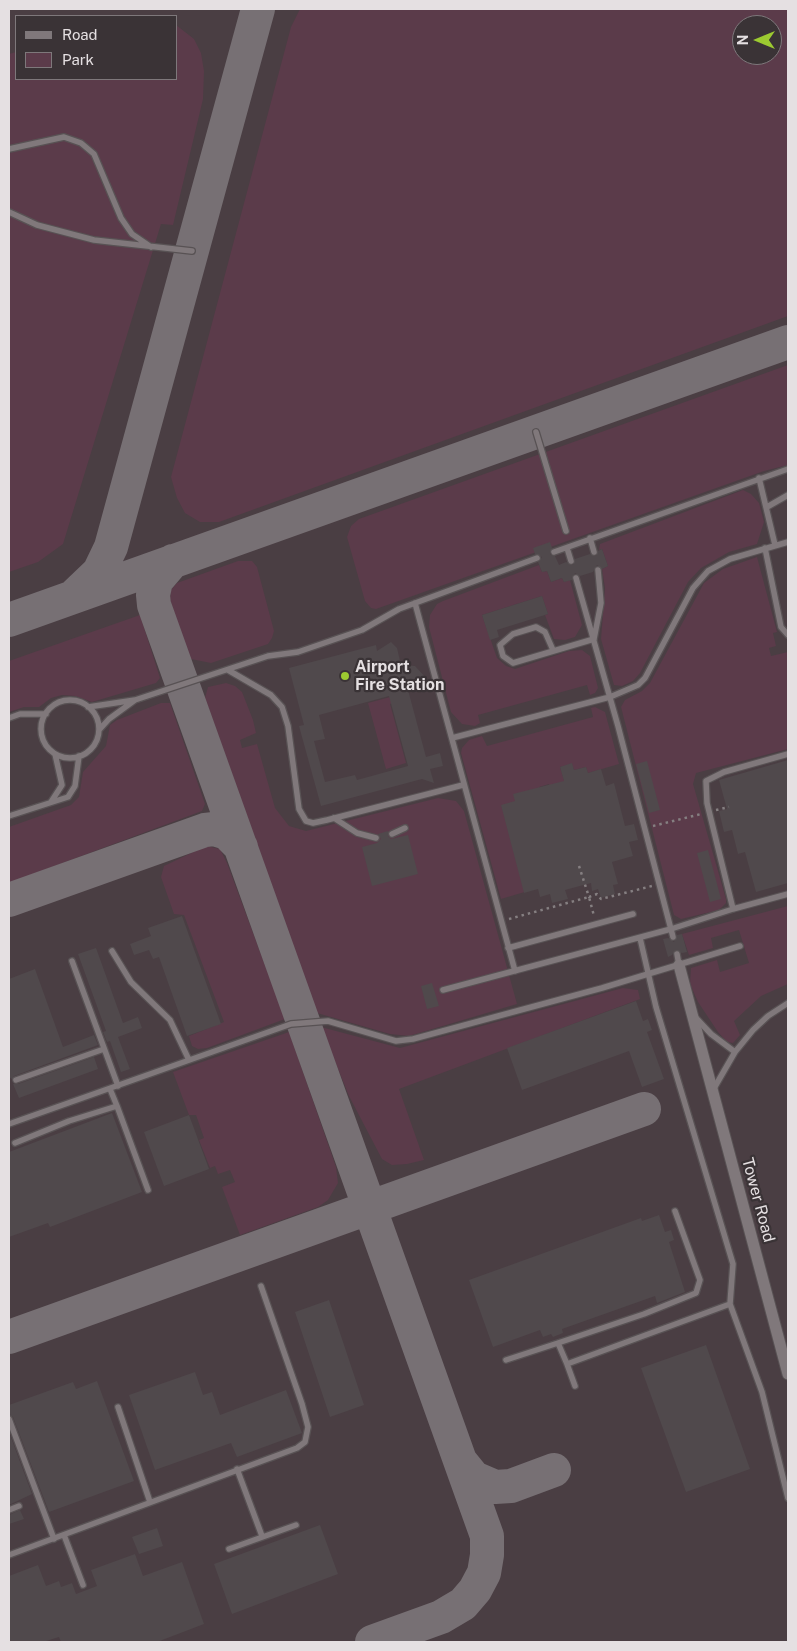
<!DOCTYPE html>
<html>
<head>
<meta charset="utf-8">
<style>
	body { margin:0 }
	#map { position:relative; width:797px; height:1651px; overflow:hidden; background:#3a3336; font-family:"Public Sans",sans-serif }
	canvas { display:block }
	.frame { position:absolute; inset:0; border:10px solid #e5e0e2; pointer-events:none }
	.legend { position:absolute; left:15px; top:15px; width:162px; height:65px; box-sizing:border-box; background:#3a3336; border:1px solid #7e787b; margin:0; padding:6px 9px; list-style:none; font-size:15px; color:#e5e0e2 }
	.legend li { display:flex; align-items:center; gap:10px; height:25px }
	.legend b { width:25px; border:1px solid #7e787b }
	.north { position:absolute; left:732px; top:15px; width:50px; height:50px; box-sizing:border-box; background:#3a3336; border:1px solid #7e787b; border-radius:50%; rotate:270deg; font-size:14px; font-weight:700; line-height:20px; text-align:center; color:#e5e0e2 }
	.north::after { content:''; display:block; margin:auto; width:18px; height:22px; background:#9cca31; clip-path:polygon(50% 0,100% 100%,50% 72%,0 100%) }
</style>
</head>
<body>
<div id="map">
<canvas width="797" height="1651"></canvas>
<div class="frame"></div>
<ul class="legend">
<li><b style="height:6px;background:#80787b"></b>Road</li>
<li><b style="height:14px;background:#5b3b4a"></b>Park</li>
</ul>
<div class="north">N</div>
</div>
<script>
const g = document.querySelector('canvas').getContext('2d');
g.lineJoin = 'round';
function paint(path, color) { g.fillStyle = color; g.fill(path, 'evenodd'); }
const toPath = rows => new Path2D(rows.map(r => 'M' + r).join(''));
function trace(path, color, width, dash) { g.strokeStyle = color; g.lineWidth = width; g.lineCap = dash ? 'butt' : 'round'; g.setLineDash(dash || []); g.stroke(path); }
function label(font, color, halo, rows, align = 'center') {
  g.font = font + ' "Public Sans",sans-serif'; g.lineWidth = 4.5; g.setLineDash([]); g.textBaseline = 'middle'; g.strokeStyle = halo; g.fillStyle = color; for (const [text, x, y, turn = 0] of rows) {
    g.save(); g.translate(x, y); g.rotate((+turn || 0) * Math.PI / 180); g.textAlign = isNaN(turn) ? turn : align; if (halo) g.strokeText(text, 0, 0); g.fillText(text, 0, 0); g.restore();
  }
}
paint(toPath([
	[9,9,788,9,788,1642,9,1642],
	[16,16,176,16,176,79,16,79],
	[742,25,772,25,772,55,742,55]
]), '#4a3e43');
paint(toPath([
	[300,9,788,9,788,316,219,522,200,522,185,513,177,498,171,477,291,27],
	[742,25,772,25,772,55,742,55],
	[176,25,194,39,201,53,204,71,203,99,173,225,161,224,63,544,38,562,9,572,9,54,16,52,16,79,176,79],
	[788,365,788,465,764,471,376,609,371,608,365,601,347,537,351,526,359,519],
	[743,490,751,494,759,503,764,522,757,544,729,552,701,568,688,582,640,673,633,681,622,686,614,685,601,639,605,588,602,569,608,566,602,549,599,550,600,544],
	[757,557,777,632,773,633,776,646,769,648,771,656,788,652,788,749,696,773,693,784,726,899,726,903,719,910,681,919,674,915,621,707,625,700,642,691,650,683,704,583,723,569],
	[238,561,252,561,257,567,274,631,272,638,268,644,211,663,191,659,186,651,170,599,171,590,177,583],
	[539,565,542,572,547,571,551,582,562,578,564,582,570,580,582,625,575,637,565,640,554,639,545,615,548,614,542,596,482,615,497,658,506,666,515,669,569,651,582,650,590,656,598,688,595,693,590,695,587,685,478,715,480,723,475,726,462,724,451,712,429,627,430,615,437,604,443,601],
	[140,615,160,678,156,683,92,702,75,696,62,695,51,698,39,707,24,707,9,712,9,661],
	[226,683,235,686,242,692,253,720,256,733,240,740,242,748,257,744,275,808,289,826,306,831,438,798,456,801,464,811,517,1004,409,1036,390,1034,317,1013,205,698,208,687],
	[394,696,396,702,390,704,406,763,386,769,368,703],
	[161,703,170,703,205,804,202,811,9,883,9,827,71,805,79,797,83,772,106,746,110,725,117,720],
	[595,707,605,712,619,764,588,773,586,767,574,770,572,764,560,767,577,823,562,828,549,784,539,787,541,795,528,891,501,899,461,753,462,748,469,740,482,736,487,746,593,717,591,708],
	[206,846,220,849,227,863,285,1019,207,1048,198,1049,192,1046,189,1036,224,1022,184,915,174,914,161,877,164,866],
	[788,906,788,984,761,996,734,1021,740,1035,733,1043,727,1042,718,1032,698,1002,690,984,691,968,717,960,720,972,749,963,739,930,711,938,713,948,689,955,682,934],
	[623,988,638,990,640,999,399,1089,424,1160,407,1164,392,1165,382,1159,349,1096,321,1027,400,1048],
	[289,1032,336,1167,338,1183,328,1200,318,1207,240,1235,222,1187,235,1182,230,1170,218,1174,215,1166,210,1168,199,1140,204,1138,196,1115,189,1115,173,1072]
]), '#5b3b4a');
trace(toPath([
	[173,561,156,581,153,595,154,605,487,1536,487,1555,484,1573,475,1590,463,1604,441,1617,372,1642],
	[76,594,99,572,111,547,258,9],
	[9,620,788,342],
	[9,900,205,830,214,829,227,833,241,847],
	[9,1337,644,1109],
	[461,1462,474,1478,495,1487,511,1486,554,1470]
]), '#777074', 34);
paint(toPath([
	[550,542,552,548,550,554,555,556,559,565,566,562,573,565,575,559,590,554,596,556,598,551,602,549,608,566,602,569,597,565,593,572,580,576,575,573,572,580,564,582,562,578,551,582,547,571,542,572,538,562,542,557,535,554,533,548],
	[542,596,548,614,497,630,499,637,490,640,482,615],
	[391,642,397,648,401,665,415,666,426,678,417,680,408,690,426,757,440,753,443,766,430,769,434,783,422,779,321,806,299,726,304,725,289,668,376,645,377,651],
	[389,696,408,766,357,780,355,775,325,782,314,741,325,739,319,715],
	[788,760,788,883,756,892,745,852,738,854,732,830,724,832,719,811,727,809,719,780],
	[647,761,660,810,649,813,636,764],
	[572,763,574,770,586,767,588,773,601,769,606,786,614,783,625,826,634,824,638,840,629,842,633,856,612,862,618,884,613,885,615,894,601,898,598,889,592,891,591,883,565,890,568,899,552,903,550,894,540,897,538,889,524,893,501,805,515,801,513,794,564,781,560,767],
	[388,831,388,836,391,839,408,835,418,874,372,886,362,847,377,843,381,839,378,834],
	[708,850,721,899,710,902,697,853],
	[182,916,221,1024,187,1036,159,957,153,959,149,950,134,955,130,944,151,936,148,928],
	[682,934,687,952,682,953,676,950,672,955,668,957,663,939,668,938,674,942,677,935],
	[96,948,123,1023,138,1017,142,1028,118,1037,130,1069,121,1072,110,1041,107,1042,103,1032,106,1031,78,954],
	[35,969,63,1047,94,1035,98,1045,14,1076,12,1079,9,1077,9,979],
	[432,983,439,1006,427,1009,421,986],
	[636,1001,643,1021,648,1019,652,1030,647,1032,664,1079,642,1087,629,1051,522,1090,507,1048],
	[94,1057,98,1069,19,1098,13,1084,18,1084],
	[112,1113,142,1192,50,1227,48,1223,9,1237,9,1152],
	[189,1115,209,1169,164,1186,144,1132],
	[659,1215,665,1232,671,1230,674,1240,669,1242,685,1292,657,1303,655,1296,562,1329,563,1333,553,1337,551,1334,543,1337,540,1330,493,1347,469,1280,641,1218,642,1221],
	[329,1300,364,1405,330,1417,295,1312],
	[706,1345,750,1469,686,1492,641,1368],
	[195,1372,203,1395,212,1392,220,1415,286,1390,302,1433,237,1457,231,1443,155,1470,129,1395],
	[97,1381,134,1481,49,1512,13,1417,9,1414,9,1405,73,1382,76,1389],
	[9,1432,32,1494,9,1505],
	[20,1510,24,1519,9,1524,9,1515],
	[320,1525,338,1574,232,1614,214,1564],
	[157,1528,163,1546,139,1554,132,1537],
	[135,1554,143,1576,182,1562,204,1624,157,1642,61,1642,59,1637,43,1642,9,1642,9,1576,38,1565,46,1586,59,1581,61,1587,72,1583,76,1594,97,1586,91,1570]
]), '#50494c');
const service = toPath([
	[9,149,64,137,81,143,94,154,121,218,132,234,151,247],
	[9,212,37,225,94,240,192,251],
	[536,432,566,531],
	[759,478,775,545],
	[767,507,788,495],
	[590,538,594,552],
	[567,548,571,561],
	[765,548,781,627,788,635],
	[554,552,788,469],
	[576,578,618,726,673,937],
	[415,603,515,971],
	[594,639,601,603,598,570],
	[553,650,545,632,536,627,513,634,500,645,503,656,513,663,594,639],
	[228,670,271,695,282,707,288,726,299,809,306,821,313,823,327,820,463,785],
	'41 729a29 29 0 1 1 58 0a29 29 0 1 1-58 0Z',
	[88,707,135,700],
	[9,718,20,714,46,714],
	[99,730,109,719,135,700,268,656,298,652,362,630,399,609,537,558],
	[452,738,610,697,638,685,645,678,693,588,708,571,730,559,788,542],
	[51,802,62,785,55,754],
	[9,816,68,797,75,786,79,756],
	[334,818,357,833,376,838],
	[392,834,405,828],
	[733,909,707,803,706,781,724,772,788,754],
	[640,938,656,1007,733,1264,730,1304],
	[508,948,633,914],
	[112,951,131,982,170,1020,189,1060],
	[677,954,679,965],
	[72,961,118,1086],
	[443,990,671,929,733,909,788,894],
	[696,1018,711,1034,735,1052],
	[16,1080,104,1049],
	[110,1089,117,1106],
	[713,1090,735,1052,753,1030,768,1016,788,1003],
	[9,1124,291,1024,328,1021,396,1041,413,1039,602,988,740,946],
	[15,1143,69,1121,117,1106,148,1190],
	[558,1343,644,1314,696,1293,700,1280,675,1211],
	[506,1360,558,1343,567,1364],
	[575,1386,567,1364,730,1304,762,1392,788,1498],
	[118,1407,150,1502],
	[9,1419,54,1539],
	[237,1469,262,1536],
	[9,1510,19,1506],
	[64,1535,83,1585],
	[229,1549,296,1525],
	[9,1555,297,1448,305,1442,308,1427,302,1404,261,1286]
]);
const minor = toPath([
	[679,965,788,1374]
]);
trace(service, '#585254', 8);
trace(minor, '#585254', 13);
trace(toPath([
	[716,810,729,807],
	[653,826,701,814],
	[579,866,589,897,597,894,601,899,652,886],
	[509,919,589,897,594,916]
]), '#857f81', 2.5, [2.5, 4]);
trace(service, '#80787b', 5.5);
trace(minor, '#80787b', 11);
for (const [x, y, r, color] of [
	[345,676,5,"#9cca31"]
]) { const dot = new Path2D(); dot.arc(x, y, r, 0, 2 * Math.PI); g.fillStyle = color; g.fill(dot); trace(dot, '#3a3336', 2); }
label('bold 16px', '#e5e0e2', '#3a3336', [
	["Airport",355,667],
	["Fire Station",355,685]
], 'left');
label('16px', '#e5e0e2', '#3a3336', [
	["Tower Road",758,1200,75]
]);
</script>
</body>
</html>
